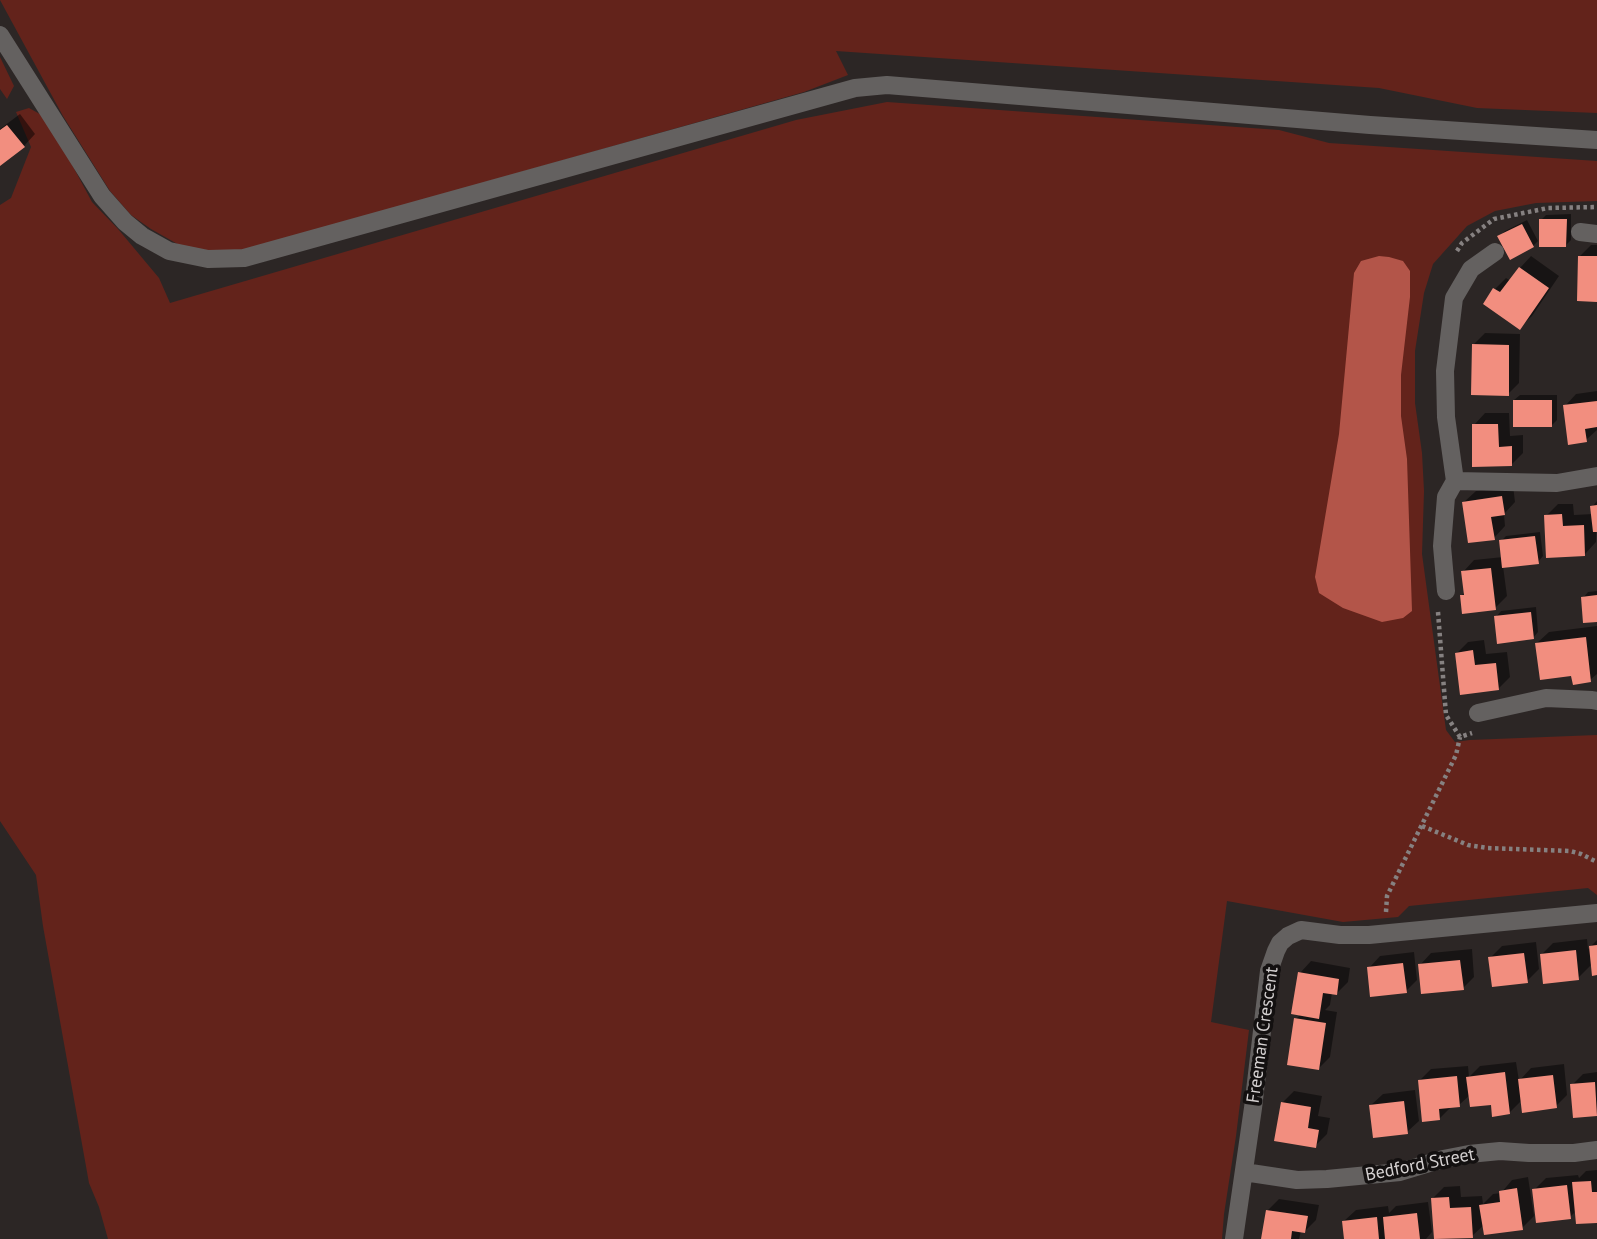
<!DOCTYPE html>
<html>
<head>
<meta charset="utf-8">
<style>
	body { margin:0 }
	canvas { display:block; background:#2c2625 }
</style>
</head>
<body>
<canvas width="1597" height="1239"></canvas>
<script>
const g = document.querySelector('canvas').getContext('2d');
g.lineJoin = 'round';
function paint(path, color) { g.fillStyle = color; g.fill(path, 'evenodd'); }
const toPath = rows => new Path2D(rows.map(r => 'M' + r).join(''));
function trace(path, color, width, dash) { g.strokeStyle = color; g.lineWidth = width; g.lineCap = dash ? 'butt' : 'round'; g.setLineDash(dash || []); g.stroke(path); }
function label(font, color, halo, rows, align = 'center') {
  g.font = font + ' "PT Sans",sans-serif'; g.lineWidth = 7; g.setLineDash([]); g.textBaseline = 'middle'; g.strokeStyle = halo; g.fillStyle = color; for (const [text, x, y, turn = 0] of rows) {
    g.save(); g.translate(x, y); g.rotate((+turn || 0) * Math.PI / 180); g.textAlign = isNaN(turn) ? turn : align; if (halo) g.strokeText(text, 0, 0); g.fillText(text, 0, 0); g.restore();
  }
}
paint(toPath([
	[0,0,1597,0,1597,113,1477,108,1379,88,836,51,848,75,804,92,246,250,217,252,181,246,151,229,131,215,110,191,63,116],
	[0,57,14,86,7,99,0,89],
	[887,102,1279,130,1329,143,1597,161,1597,201,1536,203,1495,211,1467,226,1433,264,1424,293,1415,351,1415,403,1422,453,1424,491,1422,554,1446,730,1455,742,1470,740,1597,735,1597,895,1588,888,1409,906,1398,917,1343,922,1227,901,1211,1022,1249,1030,1236,1136,1224,1214,1222,1239,108,1239,99,1207,89,1183,43,926,36,875,0,821,0,205,11,198,31,147,16,112,29,108,47,118,92,202,118,229,159,278,170,303,796,120]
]), '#63231b');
paint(toPath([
	[1379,256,1389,257,1403,261,1410,271,1410,297,1401,375,1401,416,1407,459,1412,611,1403,618,1382,622,1343,608,1319,593,1315,577,1339,434,1354,273,1361,261]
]), '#b35549');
paint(toPath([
	[20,114,35,134,24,146,0,164,0,129],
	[1571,214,1571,240,1565,246,1541,220,1546,215],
	[1527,220,1538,241,1533,246,1500,236,1505,231],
	[1591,245,1597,245,1597,300,1579,257],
	[1531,256,1559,276,1532,316,1520,327,1495,289,1506,278,1511,281,1520,268],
	[1485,333,1520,334,1519,383,1508,394,1473,345],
	[1597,391,1597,430,1586,440,1565,406,1576,394],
	[1520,395,1557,395,1557,420,1552,425,1514,400],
	[1485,413,1509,413,1510,436,1523,435,1523,453,1512,464,1474,425],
	[1513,485,1515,502,1504,514,1505,526,1494,538,1464,502,1476,491],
	[1597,501,1596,542,1585,554,1546,516,1558,504,1573,504,1574,515,1593,514,1592,507],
	[1540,532,1543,556,1538,562,1503,566,1507,596,1495,608,1461,596,1465,592,1463,572,1474,560,1503,557,1501,541,1506,536],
	[1597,591,1597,620,1583,598,1588,592],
	[1536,607,1538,632,1533,638,1496,617,1501,611],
	[1597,626,1597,674,1590,680,1573,674,1537,643,1549,632],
	[1484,640,1486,654,1507,652,1510,677,1498,689,1457,653,1468,642],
	[1587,939,1588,949,1597,940,1597,973,1592,964,1578,978,1541,955,1553,943],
	[1536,942,1539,969,1527,981,1490,958,1502,946],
	[1472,949,1474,977,1463,988,1420,965,1431,953],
	[1414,952,1417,980,1406,991,1369,968,1380,956],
	[1311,961,1350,968,1348,982,1336,994,1332,993,1330,1005,1325,1010,1337,1012,1330,1057,1319,1068,1296,1019,1301,1014,1300,973],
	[1516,1062,1519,1081,1531,1068,1564,1064,1567,1095,1556,1106,1522,1100,1509,1113,1492,1103,1470,1095,1459,1105,1452,1106,1439,1119,1419,1081,1431,1069,1468,1066,1469,1077,1480,1066],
	[1597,1072,1597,1114,1575,1116,1572,1085,1583,1074],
	[1415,1090,1419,1121,1407,1132,1371,1105,1383,1094],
	[1294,1091,1322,1096,1318,1116,1330,1118,1327,1134,1315,1146,1282,1103],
	[1597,1170,1597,1221,1576,1211,1570,1217,1534,1190,1546,1178,1578,1175,1579,1178,1586,1171],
	[1528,1177,1534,1216,1522,1228,1484,1225,1472,1236,1432,1199,1444,1187,1460,1186,1461,1197,1482,1196,1483,1204,1493,1194,1501,1193,1512,1180],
	[1279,1199,1319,1205,1316,1220,1305,1231,1301,1231,1299,1239,1263,1239,1268,1210],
	[1428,1202,1432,1232,1426,1239,1346,1239,1344,1221,1356,1210,1388,1206,1389,1213,1396,1206]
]), '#0007');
paint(toPath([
	[7,125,25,147,0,166,0,130],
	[1539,219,1567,219,1566,247,1539,247],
	[1522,224,1534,247,1510,260,1497,236],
	[1578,256,1597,256,1597,302,1577,301],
	[1519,267,1549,288,1520,330,1483,304,1493,288,1500,292],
	[1472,344,1509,345,1509,396,1471,395],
	[1513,400,1552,400,1552,427,1513,427],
	[1597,401,1597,427,1585,429,1587,442,1568,445,1563,405],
	[1472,424,1498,424,1499,447,1512,446,1512,466,1472,467],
	[1502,496,1505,515,1491,517,1495,540,1468,543,1462,502],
	[1597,505,1597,532,1593,532,1590,506],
	[1562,514,1563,526,1584,525,1585,556,1546,558,1544,515],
	[1535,536,1539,564,1502,568,1499,540],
	[1491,568,1496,610,1462,614,1460,595,1464,595,1461,571],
	[1597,595,1597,622,1583,623,1581,597],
	[1531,612,1534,639,1497,644,1494,616],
	[1586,637,1591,682,1573,685,1571,676,1540,680,1535,643],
	[1473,650,1475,665,1496,663,1499,690,1460,695,1455,653],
	[1597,945,1597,975,1592,976,1589,946],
	[1576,950,1579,980,1543,984,1540,954],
	[1524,953,1528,983,1492,987,1488,957],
	[1460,960,1464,990,1421,994,1418,964],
	[1403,963,1407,993,1370,997,1367,967],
	[1298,972,1339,979,1337,995,1323,993,1319,1019,1291,1014],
	[1294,1018,1326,1023,1319,1070,1287,1065],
	[1505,1072,1510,1114,1492,1117,1491,1105,1470,1107,1466,1077],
	[1553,1075,1557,1108,1522,1113,1518,1079],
	[1457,1076,1460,1107,1439,1109,1440,1120,1422,1122,1418,1080],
	[1595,1082,1597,1116,1573,1118,1570,1084],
	[1404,1101,1408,1134,1373,1138,1369,1105],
	[1281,1102,1311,1107,1308,1128,1319,1130,1316,1148,1274,1141],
	[1591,1181,1592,1192,1597,1192,1597,1223,1576,1224,1572,1182],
	[1567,1185,1571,1219,1536,1223,1532,1189],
	[1517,1188,1523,1230,1484,1235,1479,1205,1500,1202,1499,1191],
	[1449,1197,1450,1208,1471,1207,1473,1238,1434,1239,1431,1198],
	[1266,1210,1308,1216,1305,1233,1292,1231,1291,1239,1261,1239],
	[1417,1213,1420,1239,1385,1239,1383,1217],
	[1377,1217,1379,1239,1344,1239,1342,1221]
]), '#f28e7f');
trace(toPath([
	[1457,251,1462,243,1494,219,1548,208,1597,207],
	[1438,612,1446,715,1460,737,1472,733],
	[1422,826,1468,845,1488,848,1570,851,1581,854,1597,862],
	[1386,912,1387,896,1456,755,1460,737]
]), '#868181', 4.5, [3.5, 3.5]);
trace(toPath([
	[0,35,102,196,125,222,142,236,169,251,208,259,244,258,855,88,887,85,1370,125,1597,140],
	[1580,232,1597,234],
	[1495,252,1471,269,1454,298,1445,371,1446,417,1455,481,1557,483,1597,476],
	[1446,591,1442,546,1446,497,1455,481],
	[1478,713,1546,698,1592,700,1597,701],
	[1244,1172,1297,1180,1327,1179,1400,1172,1443,1159,1469,1154,1500,1151,1529,1153,1574,1153,1597,1150],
	[1234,1239,1253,1108,1269,971,1276,951,1280,943,1288,936,1301,930,1340,935,1369,935,1597,913]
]), '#646160', 18);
label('18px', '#d4d0d0', '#131010', [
	["Freeman Crescent",1263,1035,-82],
	["Bedford Street",1420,1165,-11]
]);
</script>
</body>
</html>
